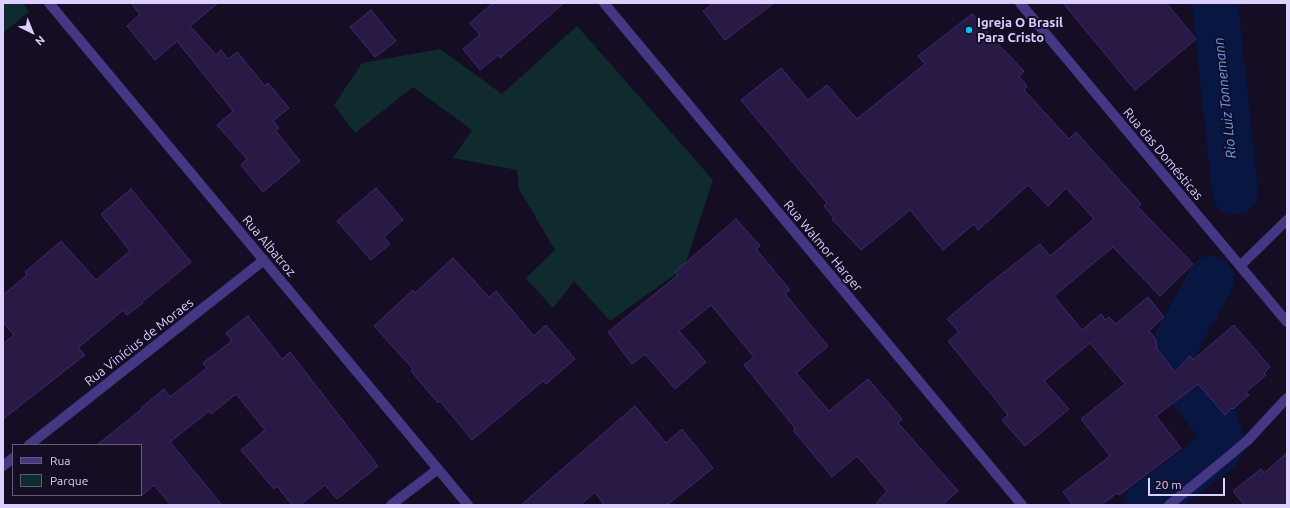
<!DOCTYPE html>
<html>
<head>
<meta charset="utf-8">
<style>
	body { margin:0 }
	#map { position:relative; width:1290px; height:508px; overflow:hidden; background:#140d24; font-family:Ubuntu,sans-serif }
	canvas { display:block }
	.frame { position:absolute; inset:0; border:4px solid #dcd0ff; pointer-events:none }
	.legend { position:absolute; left:12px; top:444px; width:130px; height:52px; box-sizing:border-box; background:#140d24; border:1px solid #645b7c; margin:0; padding:5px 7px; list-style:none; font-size:12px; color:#dcd0ff }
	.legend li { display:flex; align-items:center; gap:8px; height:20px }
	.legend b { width:20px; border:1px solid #645b7c }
	.north { position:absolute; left:12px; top:12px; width:40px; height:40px; -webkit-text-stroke:3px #140d24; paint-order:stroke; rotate:137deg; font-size:11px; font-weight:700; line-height:16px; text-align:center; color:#dcd0ff }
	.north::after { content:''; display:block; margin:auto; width:14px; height:18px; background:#dcd0ff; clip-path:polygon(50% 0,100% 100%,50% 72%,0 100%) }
	.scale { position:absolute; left:1148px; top:478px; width:77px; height:18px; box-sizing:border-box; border:2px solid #dcd0ff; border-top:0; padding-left:5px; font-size:12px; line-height:14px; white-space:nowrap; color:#dcd0ff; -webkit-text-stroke:3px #140d24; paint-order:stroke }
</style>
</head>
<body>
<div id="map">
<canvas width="1290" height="508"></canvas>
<div class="frame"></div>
<ul class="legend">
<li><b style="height:5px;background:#443784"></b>Rua</li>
<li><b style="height:11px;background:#102b2e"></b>Parque</li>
</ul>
<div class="north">N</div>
<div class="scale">20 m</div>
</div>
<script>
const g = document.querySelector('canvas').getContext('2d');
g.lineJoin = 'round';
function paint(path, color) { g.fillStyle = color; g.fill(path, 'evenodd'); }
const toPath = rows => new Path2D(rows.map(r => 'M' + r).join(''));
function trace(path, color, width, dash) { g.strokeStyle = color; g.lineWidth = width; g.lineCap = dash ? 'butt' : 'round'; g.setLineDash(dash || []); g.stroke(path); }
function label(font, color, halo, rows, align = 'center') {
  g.font = font + ' Ubuntu,sans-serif'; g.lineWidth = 4; g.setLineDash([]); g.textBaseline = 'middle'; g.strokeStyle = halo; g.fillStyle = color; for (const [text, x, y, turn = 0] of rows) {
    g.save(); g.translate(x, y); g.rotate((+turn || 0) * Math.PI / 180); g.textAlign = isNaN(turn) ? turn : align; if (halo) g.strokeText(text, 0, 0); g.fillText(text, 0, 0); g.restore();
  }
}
paint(toPath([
	[3,3,23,3,29,12,3,33],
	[577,26,713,180,684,268,610,321,574,281,553,308,526,278,555,250,519,189,517,170,453,158,472,130,413,87,355,133,334,105,362,63,440,49,502,94]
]), '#102b2e');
trace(toPath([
	[1215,3,1235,192],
	[1146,505,1217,452,1222,442,1215,421,1172,368,1168,358,1211,279]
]), '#081642', 46);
const building = toPath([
	[131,3,218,3,190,26,216,55,221,50,228,59,237,52,265,86,268,83,289,108,273,121,279,128,275,130,300,161,263,192,241,165,247,159,217,125,233,111,177,41,155,60,127,26,140,14,131,3],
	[493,3,564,3,500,58,498,55,480,70,463,49,480,35,470,23,493,3],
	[714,3,774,3,725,40,703,11,714,3],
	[1063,3,1166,3,1196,39,1135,90,1063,3],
	[371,10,396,41,375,57,350,27,371,10],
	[972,14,988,32,987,33,1024,71,1019,77,1027,86,1024,90,1069,139,1076,132,1141,204,1138,207,1193,264,1160,296,1113,247,1054,296,1082,330,1101,314,1105,320,1109,317,1116,324,1148,297,1164,317,1149,331,1156,340,1157,349,1175,372,1190,356,1193,360,1234,325,1270,367,1264,373,1266,375,1246,392,1249,395,1233,409,1232,408,1225,415,1198,384,1156,416,1181,448,1119,495,1117,493,1101,505,1073,505,1063,492,1110,456,1081,419,1125,384,1090,343,1044,381,1069,409,1025,446,1002,420,1008,415,948,341,959,332,947,319,990,283,1040,244,1050,256,1094,219,1066,188,1048,206,1028,185,978,230,974,224,943,250,910,210,861,250,832,219,834,218,824,206,827,203,741,100,781,68,808,100,827,85,857,119,925,64,918,56,972,14],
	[376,188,403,220,384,237,390,244,371,260,337,221,376,188],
	[131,189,191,262,142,302,143,303,127,315,123,310,78,348,85,355,3,419,3,344,14,335,3,322,3,295,27,275,25,272,61,241,96,280,130,251,101,214,131,189],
	[736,219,760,246,756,249,790,290,785,294,786,295,828,346,796,373,829,411,868,379,902,419,898,423,958,491,942,505,875,505,887,491,857,456,832,477,793,430,795,428,744,365,754,357,711,305,679,331,706,362,675,389,645,354,632,364,608,332,678,275,675,272,736,219],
	[453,258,489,297,496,291,534,336,546,325,575,359,546,384,543,381,472,440,440,401,438,403,411,371,413,369,374,326,413,290,415,293,453,258],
	[248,316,282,359,290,352,378,466,337,499,325,485,300,505,292,505,277,486,274,489,241,450,265,430,236,394,211,414,209,411,170,442,222,505,171,505,154,485,141,496,141,445,97,445,142,409,141,408,164,389,170,397,207,368,203,363,232,341,226,333,248,316],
	[635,406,666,443,682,429,713,468,667,505,604,505,595,492,580,505,521,505,635,406],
	[1287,453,1287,505,1244,505,1233,491,1261,469,1264,473,1287,453]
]);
paint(building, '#281945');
trace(building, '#422a72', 1);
trace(toPath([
	[49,3,468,505],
	[604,3,1022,505],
	[1020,3,1287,322],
	[1240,266,1287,220],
	[29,445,264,260],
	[3,466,13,458],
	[391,505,438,469],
	[1169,505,1229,456,1248,440,1287,398]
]), '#443784', 10);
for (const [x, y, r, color] of [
	[969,30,4,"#00c2fb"]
]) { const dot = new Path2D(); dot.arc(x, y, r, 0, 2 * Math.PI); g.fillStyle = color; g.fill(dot); trace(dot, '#140d24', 1.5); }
label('bold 13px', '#dcd0ff', '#140d24', [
	["Igreja O Brasil",977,23],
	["Para Cristo",977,38]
], 'left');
label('13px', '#dcd0ff', '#140d24', [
	["Rua das Domésticas",1163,154,50],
	["Rua Albatroz",269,246,50],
	["Rua Walmor Harger",823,246,50],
	["Rua Vinícius de Moraes",139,342,-38]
]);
label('italic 14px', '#5ea0ff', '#140d24', [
	["Rio Luiz Tonnemann",1225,98,-96]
]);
</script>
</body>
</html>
